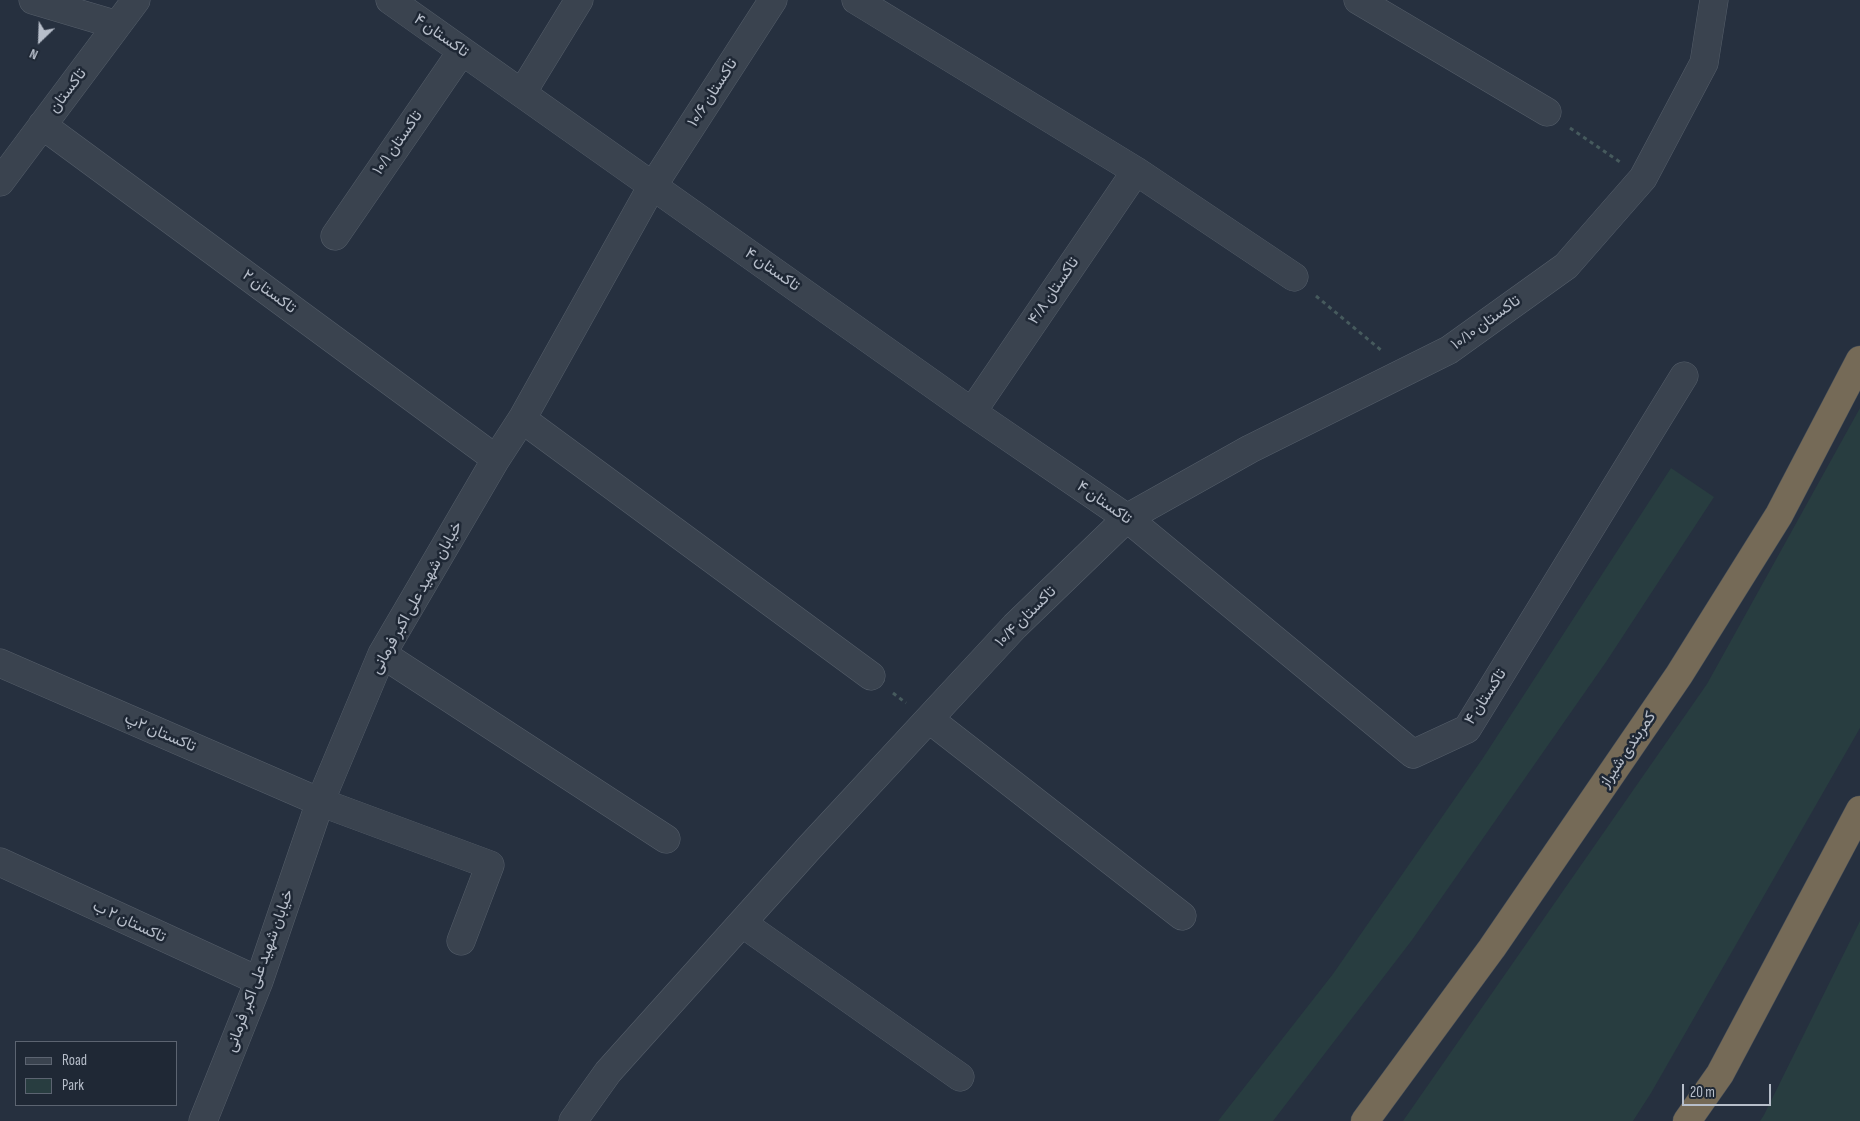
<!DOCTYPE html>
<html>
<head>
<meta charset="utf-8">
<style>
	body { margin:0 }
	#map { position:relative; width:1860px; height:1121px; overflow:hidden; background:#26303f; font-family:"Sofia Sans Condensed",sans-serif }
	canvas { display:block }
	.legend { position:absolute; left:15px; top:1041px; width:162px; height:65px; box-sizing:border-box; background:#1f2835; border:1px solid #5c6471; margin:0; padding:6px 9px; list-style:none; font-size:15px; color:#b7beca }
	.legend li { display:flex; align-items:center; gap:10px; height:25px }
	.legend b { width:25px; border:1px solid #5c6471 }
	.north { position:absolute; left:15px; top:15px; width:50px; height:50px; -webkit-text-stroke:4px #1f2835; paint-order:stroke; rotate:204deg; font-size:14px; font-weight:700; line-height:20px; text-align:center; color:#b7beca }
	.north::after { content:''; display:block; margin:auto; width:18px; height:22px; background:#b7beca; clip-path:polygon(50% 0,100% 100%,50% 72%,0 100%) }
	.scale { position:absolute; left:1682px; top:1084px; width:89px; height:22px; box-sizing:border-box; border:2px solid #b7beca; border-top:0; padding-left:6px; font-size:15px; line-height:18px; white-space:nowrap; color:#b7beca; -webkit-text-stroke:4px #1f2835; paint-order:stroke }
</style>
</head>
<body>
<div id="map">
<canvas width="1860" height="1121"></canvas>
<ul class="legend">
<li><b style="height:6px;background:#3a434f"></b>Road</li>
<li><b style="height:14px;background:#283d40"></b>Park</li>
</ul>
<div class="north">N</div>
<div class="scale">20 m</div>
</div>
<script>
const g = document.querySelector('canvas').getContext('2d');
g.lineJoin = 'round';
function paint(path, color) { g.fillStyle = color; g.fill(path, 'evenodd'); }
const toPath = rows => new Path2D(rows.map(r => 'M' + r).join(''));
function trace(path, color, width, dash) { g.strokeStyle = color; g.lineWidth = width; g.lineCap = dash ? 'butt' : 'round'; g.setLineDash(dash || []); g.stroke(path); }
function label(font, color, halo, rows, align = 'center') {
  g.font = font + ' "Sofia Sans Condensed",Vazirmatn,sans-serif'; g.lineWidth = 5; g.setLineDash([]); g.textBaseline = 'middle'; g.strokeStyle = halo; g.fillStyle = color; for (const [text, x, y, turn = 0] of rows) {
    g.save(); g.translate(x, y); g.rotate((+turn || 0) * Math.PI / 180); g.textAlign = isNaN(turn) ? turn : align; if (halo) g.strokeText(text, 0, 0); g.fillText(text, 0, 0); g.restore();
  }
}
paint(toPath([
	[1860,408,1860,728,1651,1093,1633,1121,1403,1121,1707,684],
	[1671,468,1714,497,1606,662,1412,940,1273,1121,1218,1121,1333,974,1483,758],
	[1860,921,1860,1121,1760,1121,1764,1115]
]), '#283d40');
const minor = toPath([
	[33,0,117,25],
	[390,0,972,412,1127,518,1413,754,1467,729,1684,376],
	[856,0,1136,171,1294,277],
	[1358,0,1547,112],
	[522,93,579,0],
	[42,125,496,459],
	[0,182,136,0],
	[335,236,462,51],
	[972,412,1136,171],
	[522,419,871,676],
	[382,654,666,839],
	[0,663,320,802,490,865,461,941],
	[929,719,1182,916],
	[0,862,259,981],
	[742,923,960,1077],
	[203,1121,259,981,320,802,382,654,496,459,522,419,647,195,773,0],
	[573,1121,608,1072,810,847,1015,626,1127,518,1250,449,1449,350,1566,266,1643,178,1704,63,1714,0]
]);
const highway = toPath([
	[1365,1121,1492,948,1679,675,1779,515,1860,360],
	[1687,1121,1720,1074,1860,810]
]);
trace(minor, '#555e6a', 29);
trace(highway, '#424b57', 29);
trace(toPath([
	[1570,128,1620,162],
	[1316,296,1382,351],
	[893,693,906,703]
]), '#465a5d', 3, [4, 4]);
trace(minor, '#3a434f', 28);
trace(highway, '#756a57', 28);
label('16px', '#b7beca', '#1f2835', [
	["تاکستان ۴",441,36,35],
	["تاکستان",68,91,-53],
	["تاکستان ۱۰/۶",713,93,-57],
	["تاکستان ۱۰/۱",398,143,-55],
	["تاکستان ۴",772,270,35],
	["تاکستان ۴/۸",1054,291,-56],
	["تاکستان ۲",269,292,36],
	["تاکستان ۱۰/۱۰",1486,323,-36],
	["تاکستان ۴",1104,503,35],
	["خیابان شهید علی اکبر فرمانی",417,598,-61],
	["تاکستان ۱۰/۴",1026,617,-45],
	["تاکستان ۴",1486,697,-57],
	["تاکستان ۲پ",160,733,23],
	["کمربندی شیراز",1628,750,-56],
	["تاکستان ۲ ب",129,922,25],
	["خیابان شهید علی اکبر فرمانی",260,971,-70]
]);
</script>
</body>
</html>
